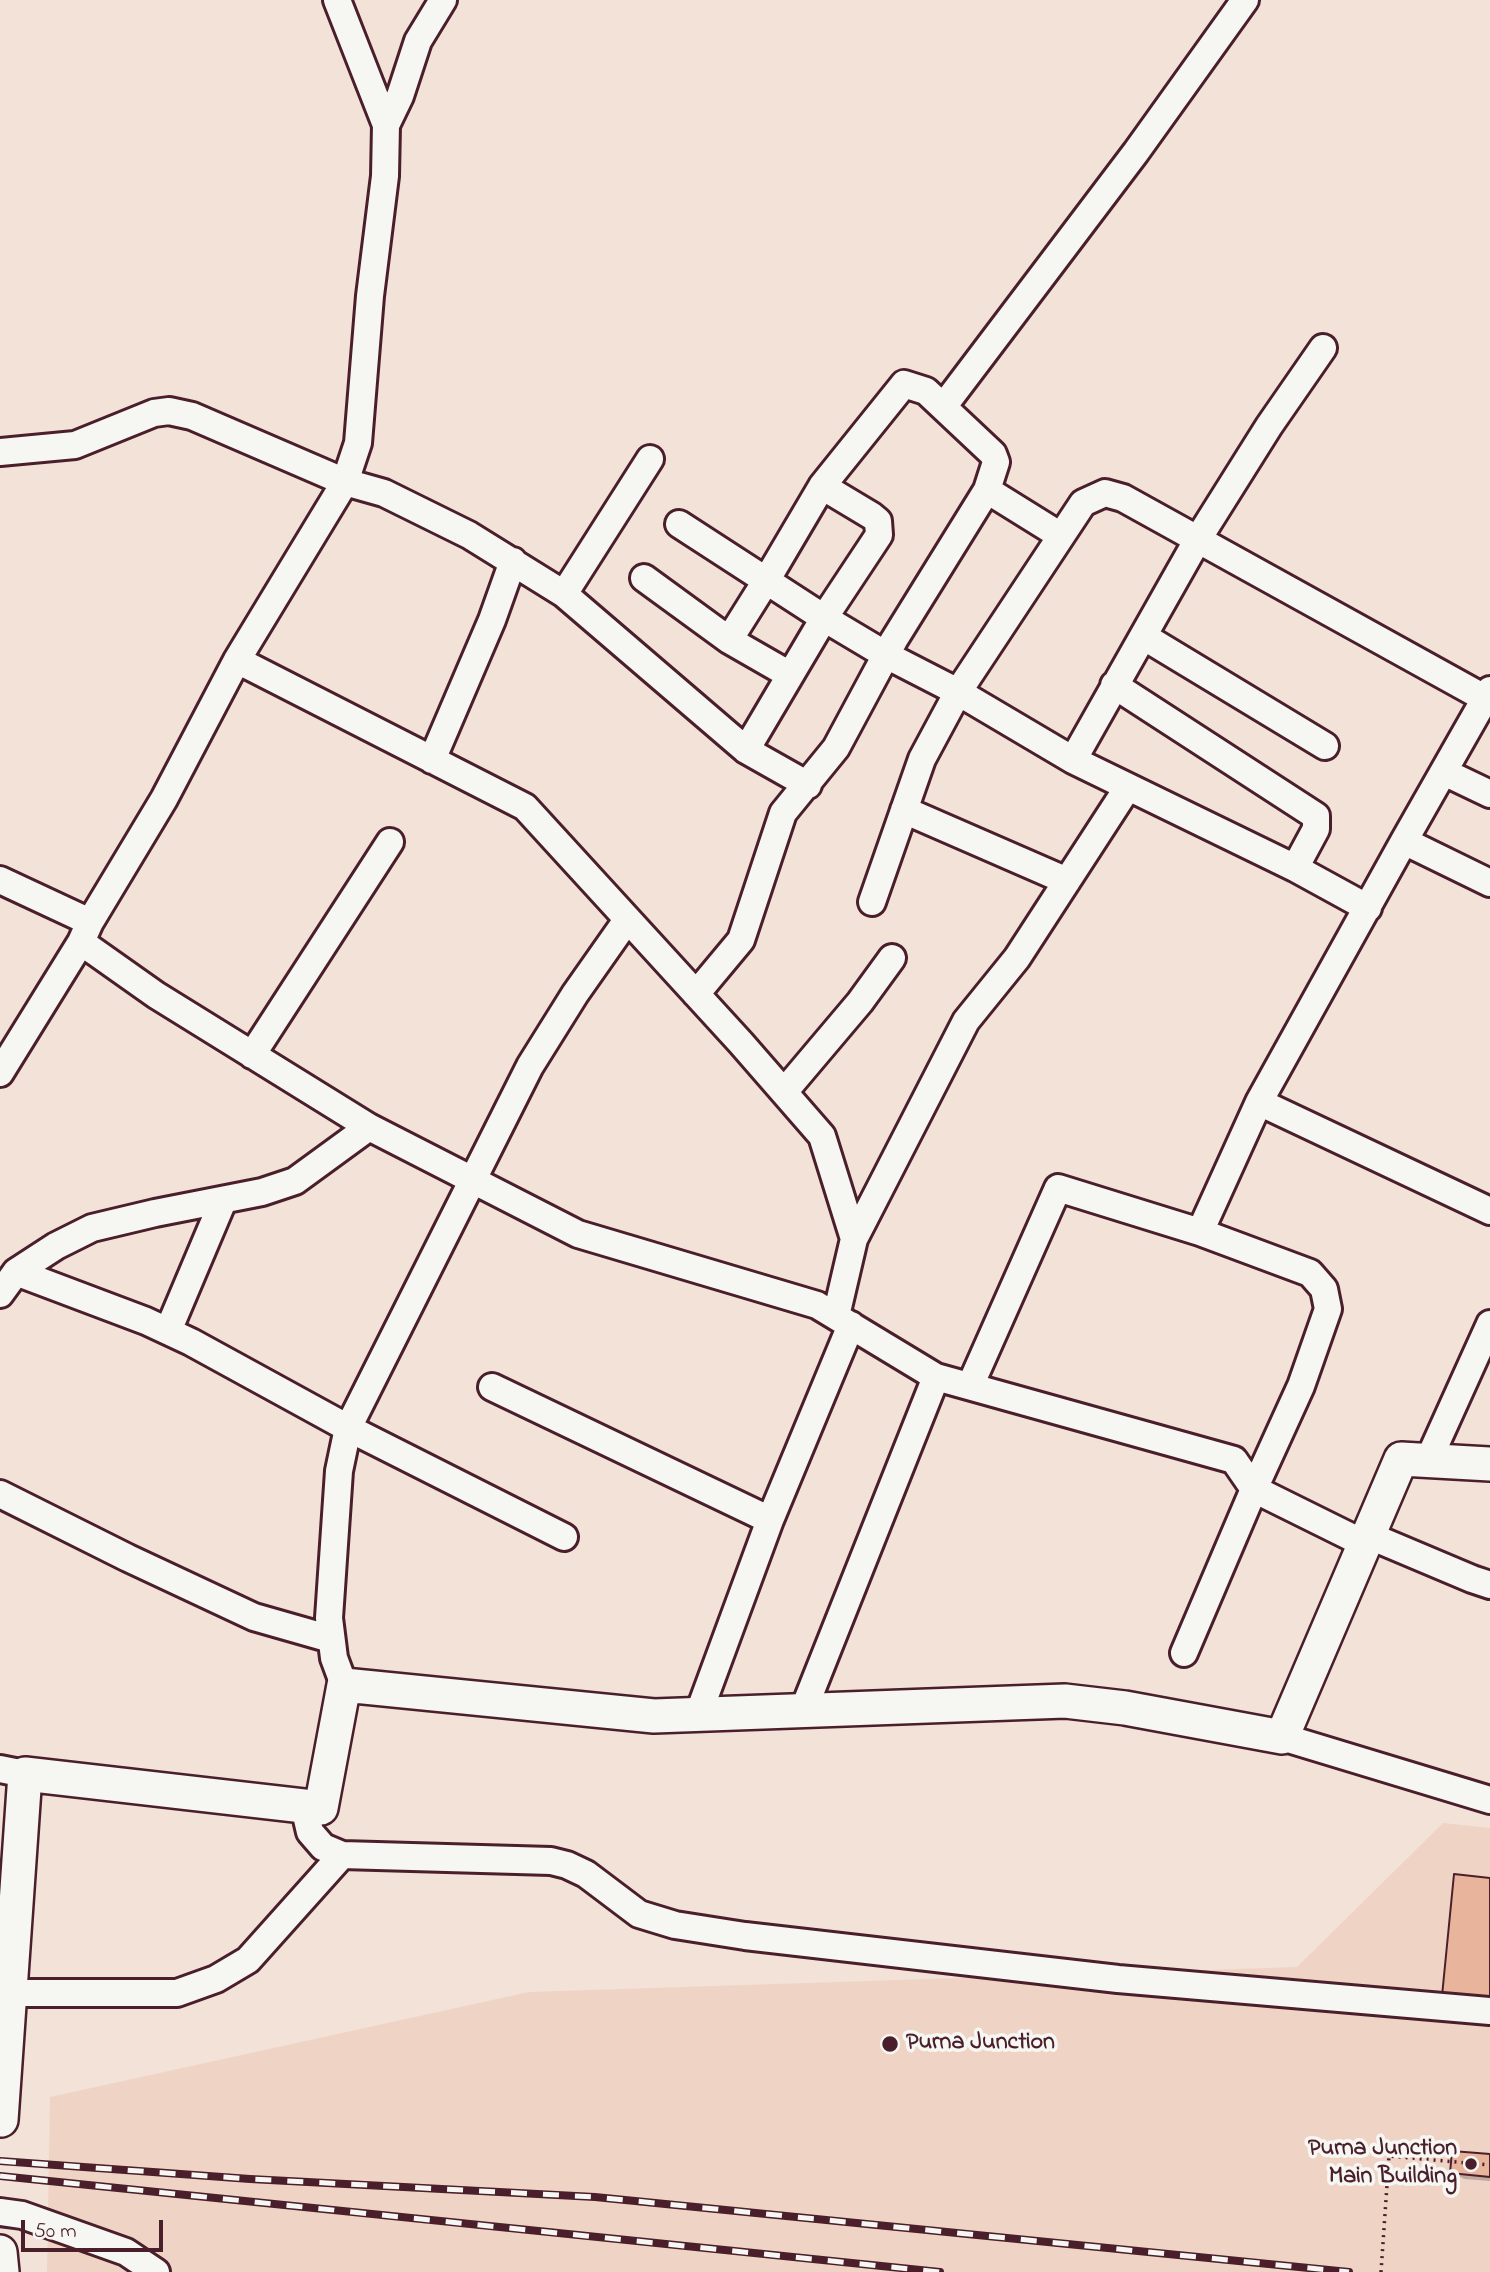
<!DOCTYPE html>
<html>
<head>
<meta charset="utf-8">
<style>
	body { margin:0 }
	#map { position:relative; width:1490px; height:2272px; overflow:hidden; background:#f2e2d8; font-family:"Indie Flower",sans-serif }
	canvas { display:block }
	.scale { position:absolute; left:21px; top:2220px; width:142px; height:32px; box-sizing:border-box; border:4px solid #4a1f2b; border-top:0; padding-left:9px; font-size:21px; line-height:24px; white-space:nowrap; color:#4a1f2b; -webkit-text-stroke:5px #f6f6f2; paint-order:stroke }
</style>
</head>
<body>
<div id="map">
<canvas width="1490" height="2272"></canvas>
<div class="scale">50 m</div>
</div>
<script>
const g = document.querySelector('canvas').getContext('2d');
g.lineJoin = 'round';
function paint(path, color) { g.fillStyle = color; g.fill(path, 'evenodd'); }
const toPath = rows => new Path2D(rows.map(r => 'M' + r).join(''));
function trace(path, color, width, dash) { g.strokeStyle = color; g.lineWidth = width; g.lineCap = dash ? 'butt' : 'round'; g.setLineDash(dash || []); g.stroke(path); }
function label(font, color, halo, rows, align = 'center') {
  g.font = font + ' "Indie Flower",sans-serif'; g.lineWidth = 7; g.setLineDash([]); g.textBaseline = 'middle'; g.strokeStyle = halo; g.fillStyle = color; for (const [text, x, y, turn = 0] of rows) {
    g.save(); g.translate(x, y); g.rotate((+turn || 0) * Math.PI / 180); g.textAlign = isNaN(turn) ? turn : align; if (halo) g.strokeText(text, 0, 0); g.fillText(text, 0, 0); g.restore();
  }
}
paint(toPath([
	[1443,1823,1490,1828,1490,2272,47,2272,50,2097,529,1992,1297,1967]
]), '#efd4c6');
paint(toPath([
	[1490,2156,1490,2181,1464,2179,1452,2172]
]), '#0003');
const building = toPath([
	[1454,1874,1490,1878,1490,2000,1442,1996,1454,1874],
	[1452,2151,1490,2154,1490,2177,1450,2173,1452,2151]
]);
paint(building, '#e8b49b');
trace(building, '#4a1f2b', 2);
const minor = toPath([
	[386,125,400,96,418,41,443,0],
	[943,407,1136,152,1245,0],
	[0,452,75,445,154,413,169,411,192,416,345,482,384,493,469,535,564,594,746,750,808,785],
	[987,490,1061,536],
	[679,524,824,618,886,655,958,692,1073,760,1295,868,1368,908],
	[644,578,729,640,790,675],
	[564,594,650,459],
	[1143,636,1325,746],
	[237,660,525,807,741,1043,822,1136,854,1239,836,1316],
	[1114,685,1316,816,1316,829,1295,868],
	[1490,690,1404,841,1259,1102,1490,1211],
	[746,750,824,618,879,535,878,521,872,516,822,486],
	[432,760,492,620,513,561],
	[1073,760,1198,539,1269,426,1323,348],
	[1444,772,1490,794],
	[904,810,1067,881],
	[1404,841,1490,883],
	[0,880,90,922],
	[872,902,922,759,958,692,1083,503,1105,493,1123,498,1490,701],
	[81,942,156,995,369,1127,578,1234,817,1305,936,1377],
	[696,994,741,940,783,813,836,748,894,640,987,490,996,462,993,454,926,391,904,384,822,486,766,581,729,640],
	[252,1055,390,842],
	[0,1073,81,942,90,922,164,799,237,660,345,482,358,443,370,296,385,176,386,125,337,0],
	[784,1092,860,1002,892,958],
	[854,1239,966,1021,1017,958,1128,787],
	[16,1272,146,1321,191,1342,348,1428,564,1537],
	[0,1294,16,1272,56,1246,92,1228,155,1213,262,1192,295,1181,369,1127],
	[168,1331,223,1201],
	[970,1386,1058,1188,1200,1232,1259,1102],
	[492,1387,770,1520],
	[1428,1461,1490,1324],
	[0,1494,128,1558,254,1617,331,1639],
	[1370,1536,1472,1579,1490,1585],
	[1184,1653,1254,1489,1301,1386,1328,1309,1324,1289,1310,1273,1200,1232],
	[344,1685,334,1658,329,1618,339,1471,348,1428,530,1066,575,994,627,920],
	[803,1711,936,1377,1234,1460,1254,1489,1365,1544],
	[698,1715,770,1520,851,1325],
	[1282,1737,1490,1800],
	[0,1769,25,1774],
	[304,1806,310,1832,323,1847,342,1855,551,1861,567,1865,586,1874,639,1914,675,1925,745,1936,1118,1979,1490,2011],
	[9,1993,177,1993,216,1979,248,1960,342,1855],
	[0,2212,22,2215,126,2252,156,2272]
]);
const major = toPath([
	[1,2120,25,1774,321,1808,344,1685,654,1716,1065,1701,1125,1708,1282,1737,1401,1459,1490,1464],
	[0,2252,2,2272]
]);
trace(minor, '#4a1f2b', 32);
trace(major, '#4a1f2b', 38);
trace(toPath([
	[1381,2272,1389,2156,1490,2165]
]), '#4a1f2b', 3.5, [2, 5]);
trace(minor, '#f6f6f2', 26);
trace(major, '#f6f6f2', 33);
const rail = toPath([
	[0,2161,250,2179,595,2197,1349,2272],
	[0,2176,940,2272]
]);
trace(rail, '#4a1f2b', 8);
trace(rail, '#f6f6f2', 5, [16]);
for (const [x, y, r, color] of [
	[890,2044,9,"#4a1f2b"],
	[1471,2164,7,"#4a1f2b"]
]) { const dot = new Path2D(); dot.arc(x, y, r, 0, 2 * Math.PI); g.fillStyle = color; g.fill(dot); trace(dot, '#f6f6f2', 2.5); }
label('bold 24px', '#4a1f2b', '#f6f6f2', [
	["Purna Junction",906,2044],
	["Purna Junction",1457,2150,"right"],
	["Main Building",1457,2178,"right"]
], 'left');
</script>
</body>
</html>
